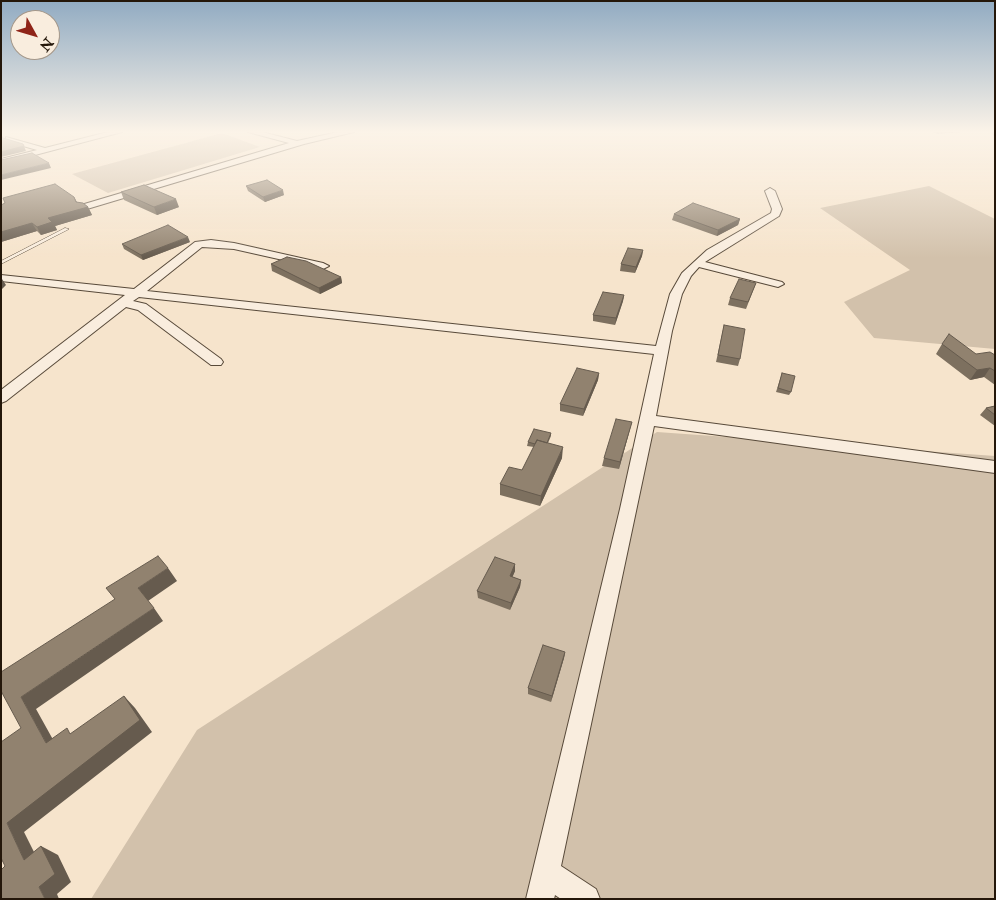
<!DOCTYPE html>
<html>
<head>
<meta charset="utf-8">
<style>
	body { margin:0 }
	#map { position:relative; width:996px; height:900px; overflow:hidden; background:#f6e4cc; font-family:"IM FELL Double Pica",serif }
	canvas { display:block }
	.frame { position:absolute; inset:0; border:2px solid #24170a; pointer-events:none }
	.north { position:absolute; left:10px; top:10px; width:50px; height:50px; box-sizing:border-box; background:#f9edde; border:1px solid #a49789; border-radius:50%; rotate:129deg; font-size:14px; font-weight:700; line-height:20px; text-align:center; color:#24170a }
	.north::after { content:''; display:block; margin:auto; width:18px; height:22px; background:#8f2418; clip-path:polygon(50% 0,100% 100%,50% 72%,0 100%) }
</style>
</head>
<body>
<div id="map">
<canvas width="996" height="900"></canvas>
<div class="frame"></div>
<div class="north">N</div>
</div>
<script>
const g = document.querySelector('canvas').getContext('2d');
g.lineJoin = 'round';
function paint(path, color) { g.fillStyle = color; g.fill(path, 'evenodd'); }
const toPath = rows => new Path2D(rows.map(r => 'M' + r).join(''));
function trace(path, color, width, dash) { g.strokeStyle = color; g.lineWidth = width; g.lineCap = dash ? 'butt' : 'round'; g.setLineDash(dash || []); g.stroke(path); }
paint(toPath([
	[222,133,260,147,108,193,72,174],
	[929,186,995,219,995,349,874,338,844,302,910,270,820,208],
	[657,432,995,456,995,899,91,899,197,730]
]), '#d2c1ab');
const lane = toPath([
	[65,228,69,229,1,264,1,261,65,228]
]);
const street = toPath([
	[108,132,122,132,1,164,1,159,37,150,6,141,6,137,45,148,108,132],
	[248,132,262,132,297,141,338,132,354,132,304,144,87,209,81,209,79,207,81,205,289,143,248,132],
	[770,188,775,191,782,209,779,216,705,262,782,282,784,284,778,287,699,267,691,276,682,294,672,331,656,416,995,461,995,473,654,426,561,866,596,889,600,899,561,899,555,895,554,899,526,899,620,509,654,354,139,297,133,301,146,304,221,359,223,362,221,365,211,365,138,310,126,307,6,401,1,403,1,390,125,295,1,281,1,275,134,289,195,242,211,240,234,243,323,263,329,266,323,269,234,249,202,247,147,291,656,346,670,294,682,273,707,250,771,213,772,209,765,191,770,188]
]);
trace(lane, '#584a3a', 1);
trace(street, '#584a3a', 2);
paint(lane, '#f9edde');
paint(street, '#f9edde');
paint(toPath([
	[933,132,962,132,937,134],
	[990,132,995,132,995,137],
	[246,186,284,195,265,202,248,191],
	[121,192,179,207,157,215,124,200],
	[74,197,77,202,88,207,92,215,55,226,57,230,41,235,37,231,1,242,1,205,5,203],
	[674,214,740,219,738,225,717,236,672,220],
	[190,242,143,260,124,249,122,244],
	[643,250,642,256,635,273,620,271,621,264],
	[271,264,341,277,342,283,320,294,272,271],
	[756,283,746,309,728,305,730,298],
	[624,295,623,301,615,325,593,321,593,315],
	[724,325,740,359,738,366,716,362],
	[942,344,976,354,995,355,995,385,984,377,970,380,936,354],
	[599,373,598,380,583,416,560,411,560,404],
	[782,373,791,392,789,395,776,392],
	[995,406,995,426,980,415,986,408],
	[632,422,619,469,602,466,604,458],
	[551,433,551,436,548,443,562,458,540,506,500,495,500,484,522,470,534,447,527,446,528,442],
	[515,564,515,571,512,577,521,580,520,587,510,610,478,598,477,591],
	[565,652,564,658,551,702,528,694,528,688]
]), '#7d705f');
paint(toPath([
	[23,144,26,151,1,157,1,152],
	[49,163,51,168,1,180,1,175],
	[283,190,284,195,265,202,263,197],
	[74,197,78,205,88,207,92,215,55,226,57,230,41,235,37,227,48,218,76,202],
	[176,199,179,207,157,215,154,207],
	[740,219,738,225,717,236,718,230],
	[32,223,37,231,1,242,1,232],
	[188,237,190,242,143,260,141,255],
	[643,250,642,256,635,273,636,267],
	[341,277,342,283,320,294,319,288],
	[2,279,6,285,1,290,1,280],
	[624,295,623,301,615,325,616,318],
	[990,368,984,377,970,380,977,370],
	[599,373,598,380,583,416,584,409],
	[632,422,630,429,619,469,620,462],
	[563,447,562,458,540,506,541,496],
	[515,564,515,571,510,583,510,576],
	[168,568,177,581,148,601,138,588],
	[521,580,520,587,510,610,511,603],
	[154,608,163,621,36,709,61,754,46,743,21,697],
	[565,652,564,658,551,702,552,696],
	[124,696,135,708,152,732,24,832,42,868,24,860,7,823],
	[41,846,58,855,71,882,57,894,59,899,45,899,39,887]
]), '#665b4e');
const building = toPath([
	[1,135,3,138,23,144,24,146,1,152,1,135],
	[32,153,49,163,1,175,1,160,32,153],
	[267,180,283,190,263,197,246,186,267,180],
	[55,184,74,197,76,202,83,203,88,207,48,218,52,222,37,227,32,223,1,232,1,205,5,203,3,198,55,184],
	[144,185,176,199,154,207,121,192,144,185],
	[693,203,740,219,718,230,674,214,693,203],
	[168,225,188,237,141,255,122,244,168,225],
	[628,248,643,250,636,267,621,264,628,248],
	[287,257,306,261,341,277,319,288,271,264,287,257],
	[739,279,756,283,748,302,730,298,739,279],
	[603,292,624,295,616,318,593,315,603,292],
	[724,325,745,329,740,359,718,355,724,325],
	[949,334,976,354,990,352,995,355,995,371,990,368,977,370,942,344,949,334],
	[577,368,599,373,584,409,560,404,577,368],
	[782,373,795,376,791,392,778,388,782,373],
	[995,406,995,415,986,408,995,406],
	[616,419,632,422,620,462,604,458,616,419],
	[534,429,551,433,547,443,537,440,535,444,528,442,534,429],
	[537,440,563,447,541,496,500,484,509,467,522,470,537,440],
	[158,556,168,568,138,588,154,608,21,697,46,743,67,728,70,734,124,696,140,720,7,823,24,860,41,846,55,874,39,887,45,899,1,899,1,870,5,866,1,858,1,742,21,728,1,691,1,672,115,599,106,588,158,556],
	[495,557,515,564,510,576,521,580,511,603,477,591,495,557],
	[543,645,565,652,552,696,528,688,543,645]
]);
paint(building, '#91826f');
trace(building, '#665b4e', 1);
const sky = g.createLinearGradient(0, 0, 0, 258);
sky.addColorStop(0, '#91abc2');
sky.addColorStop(0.51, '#fbf3e8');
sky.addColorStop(1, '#fbf3e800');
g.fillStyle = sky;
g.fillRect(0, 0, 996, 258);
</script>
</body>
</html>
